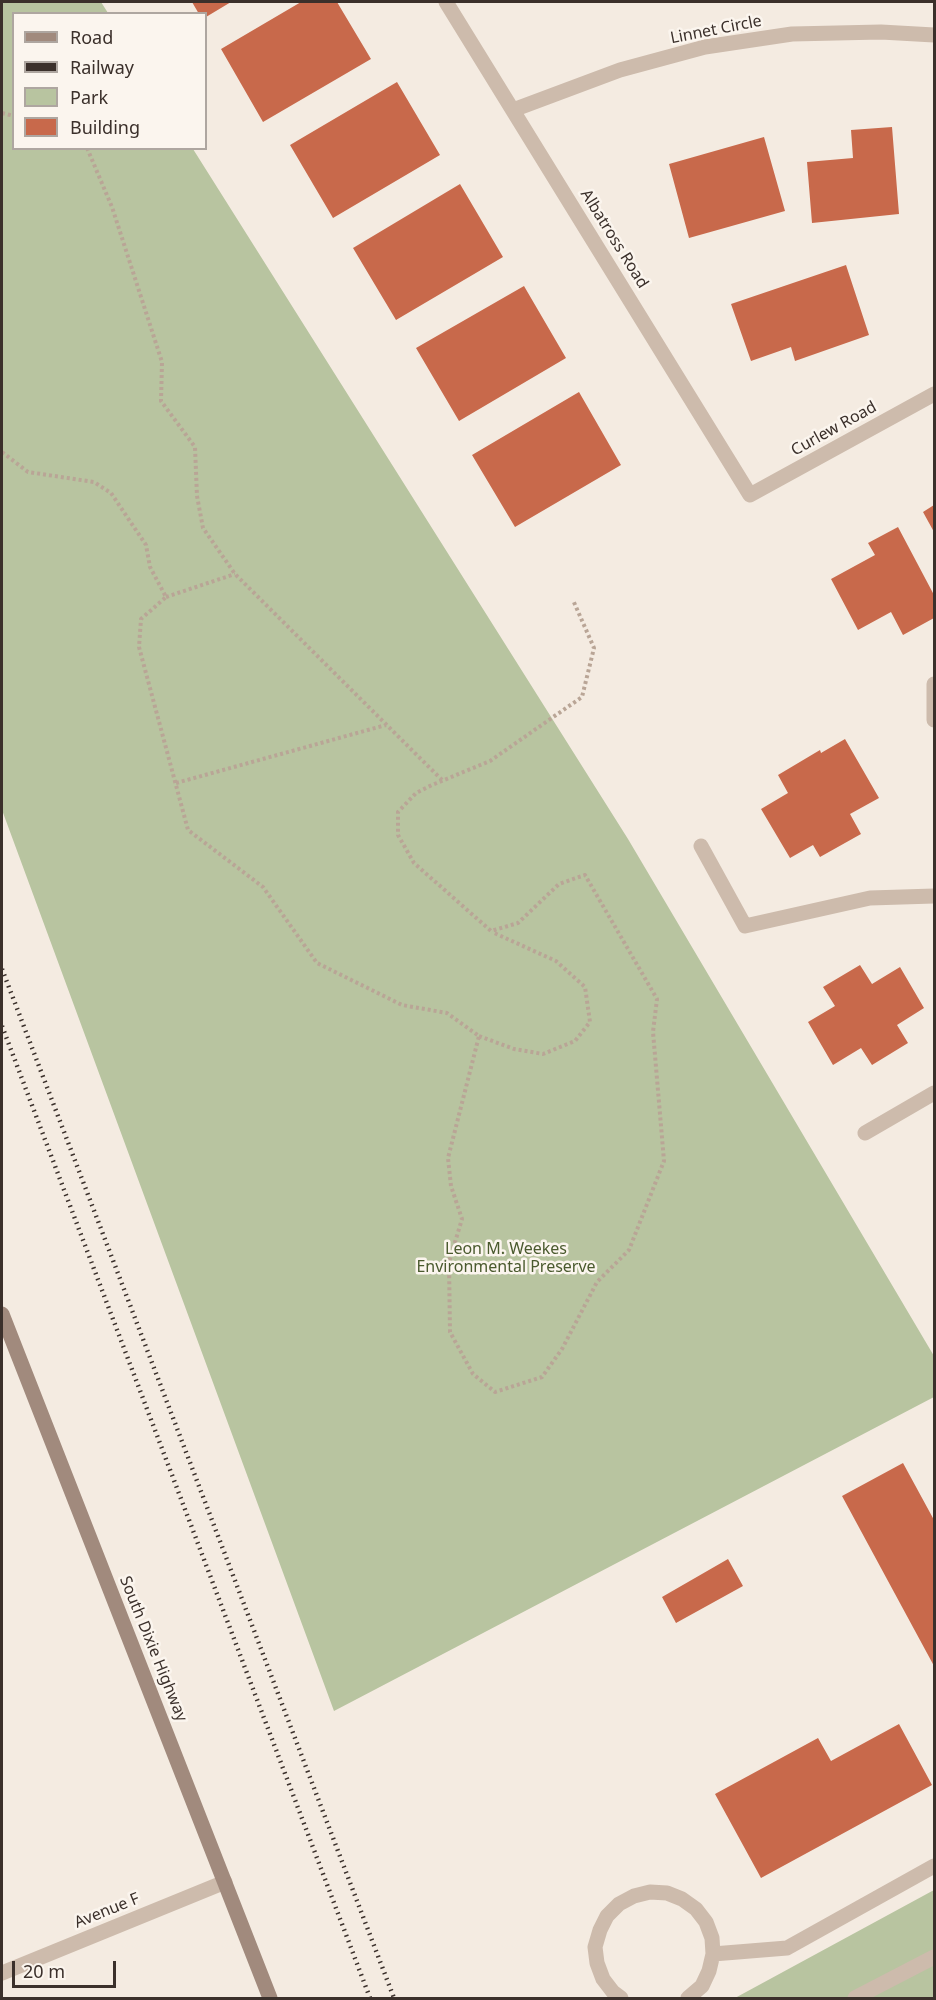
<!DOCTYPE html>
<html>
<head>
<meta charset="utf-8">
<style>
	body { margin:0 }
	#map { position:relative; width:936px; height:2000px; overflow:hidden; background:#f4ebe1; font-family:"Noto Sans",sans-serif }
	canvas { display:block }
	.frame { position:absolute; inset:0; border:3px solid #3b302b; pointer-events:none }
	.legend { position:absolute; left:12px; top:12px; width:195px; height:138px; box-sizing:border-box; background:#fbf5ee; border:2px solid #aea6a0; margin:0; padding:8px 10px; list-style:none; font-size:18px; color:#3b302b }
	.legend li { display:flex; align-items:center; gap:12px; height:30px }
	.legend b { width:30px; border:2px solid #aea6a0 }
	.scale { position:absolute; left:12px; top:1961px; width:104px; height:27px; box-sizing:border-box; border:3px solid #3b302b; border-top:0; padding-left:8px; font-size:18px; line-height:21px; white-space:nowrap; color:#3b302b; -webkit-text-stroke:4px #fbf5ee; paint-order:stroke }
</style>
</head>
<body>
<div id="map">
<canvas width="936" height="2000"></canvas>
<div class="frame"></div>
<ul class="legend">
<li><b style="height:8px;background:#a18a7d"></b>Road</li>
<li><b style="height:8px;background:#3b302b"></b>Railway</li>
<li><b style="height:16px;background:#b8c4a0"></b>Park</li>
<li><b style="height:16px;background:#c8694b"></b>Building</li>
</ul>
<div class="scale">20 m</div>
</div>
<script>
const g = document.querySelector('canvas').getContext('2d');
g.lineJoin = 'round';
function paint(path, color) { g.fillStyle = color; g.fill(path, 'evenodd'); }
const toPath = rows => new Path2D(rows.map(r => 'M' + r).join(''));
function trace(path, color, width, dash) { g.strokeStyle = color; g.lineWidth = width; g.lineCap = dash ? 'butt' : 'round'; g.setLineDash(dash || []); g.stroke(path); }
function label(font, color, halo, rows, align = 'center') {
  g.font = font + ' "Noto Sans",sans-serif'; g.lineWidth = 5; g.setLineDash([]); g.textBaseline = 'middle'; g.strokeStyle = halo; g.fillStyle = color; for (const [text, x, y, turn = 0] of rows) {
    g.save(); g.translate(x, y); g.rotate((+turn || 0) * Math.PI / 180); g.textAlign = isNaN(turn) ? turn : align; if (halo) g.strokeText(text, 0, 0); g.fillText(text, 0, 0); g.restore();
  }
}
paint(toPath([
	[2,2,101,2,108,13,14,14,14,148,193,149,628,839,934,1356,934,1397,334,1711,2,810],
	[934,1890,934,1998,735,1998]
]), '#b8c4a0');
paint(toPath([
	[192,2,231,2,206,17,206,14,199,14],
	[301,2,337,2,371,59,263,122,221,49],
	[397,82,440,155,333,218,290,145],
	[892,127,899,214,812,223,807,162,853,158,851,130],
	[764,137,785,211,689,238,669,164],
	[460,184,503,257,396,320,353,248],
	[846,265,869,335,795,361,791,347,751,361,731,304],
	[524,286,566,358,459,421,416,348],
	[579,392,621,465,515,527,472,455],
	[934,505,934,532,923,512],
	[898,527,934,595,934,618,903,635,891,612,858,630,831,579,875,555,868,543],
	[845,739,879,798,850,814,861,834,820,857,813,845,790,858,761,809,788,793,778,775,820,750,821,753],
	[860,965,872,984,900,967,924,1008,897,1025,908,1043,872,1065,861,1048,833,1065,808,1022,835,1006,823,987],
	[903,1463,934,1520,934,1666,842,1496],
	[728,1559,743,1586,676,1623,662,1597],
	[899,1724,932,1785,761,1878,715,1794,818,1738,831,1761]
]), '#c8694b');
trace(toPath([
	[2,113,14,116],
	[87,148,112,207,162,362,161,401,195,447,197,496,203,528,235,574,442,780],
	[2,452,28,472,94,482,111,493,146,545,150,567,166,597,141,619,139,647,188,830,263,887,317,963,402,1005,447,1013,479,1036,448,1158,451,1186,462,1219,449,1262,450,1332,473,1374,495,1392,542,1377,562,1349,597,1282,629,1250,664,1161,653,1032,657,999,585,875,559,884,518,923,491,931,414,863,398,835,398,812,416,793,432,785,490,761,582,697,594,648,573,600],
	[166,597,235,574],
	[176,783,386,725],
	[479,1036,514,1049,543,1054,575,1041,590,1022,585,987,556,961,492,932]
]), '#b9a596', 4, [3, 3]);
trace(toPath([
	[701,846,745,926,870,898,934,896],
	[865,1133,934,1093],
	[713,1954,787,1948,934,1866],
	[621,1998,613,1992,603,1979,597,1963,595,1947,600,1930,607,1916,619,1904,634,1896,650,1892,667,1893,682,1899,696,1909,706,1922,712,1938,713,1954,709,1971,702,1986,688,1998],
	[855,1998,934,1957]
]), '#cdbbac', 15);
trace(toPath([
	[446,2,750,495,934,394],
	[513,110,620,70,705,47,792,34,881,32,934,35],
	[934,684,934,720],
	[2,1973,225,1882]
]), '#cdbbac', 15);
trace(toPath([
	[2,1314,270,1998]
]), '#a18a7d', 15);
trace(toPath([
	[2,969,394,1998],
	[2,1026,370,1998]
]), '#3b302b', 4.5, [1.5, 4.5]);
label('16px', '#3b302b', '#fbf5ee', [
	["Linnet Circle",716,30,-11],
	["Albatross Road",614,239,58],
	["Curlew Road",834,429,-29],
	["South Dixie Highway",153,1649,68],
	["Avenue F",107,1911,-22]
]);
label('16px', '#4a5a2e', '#fbf5ee', [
	["Leon M. Weekes",506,1249],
	["Environmental Preserve",506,1267]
]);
</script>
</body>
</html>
